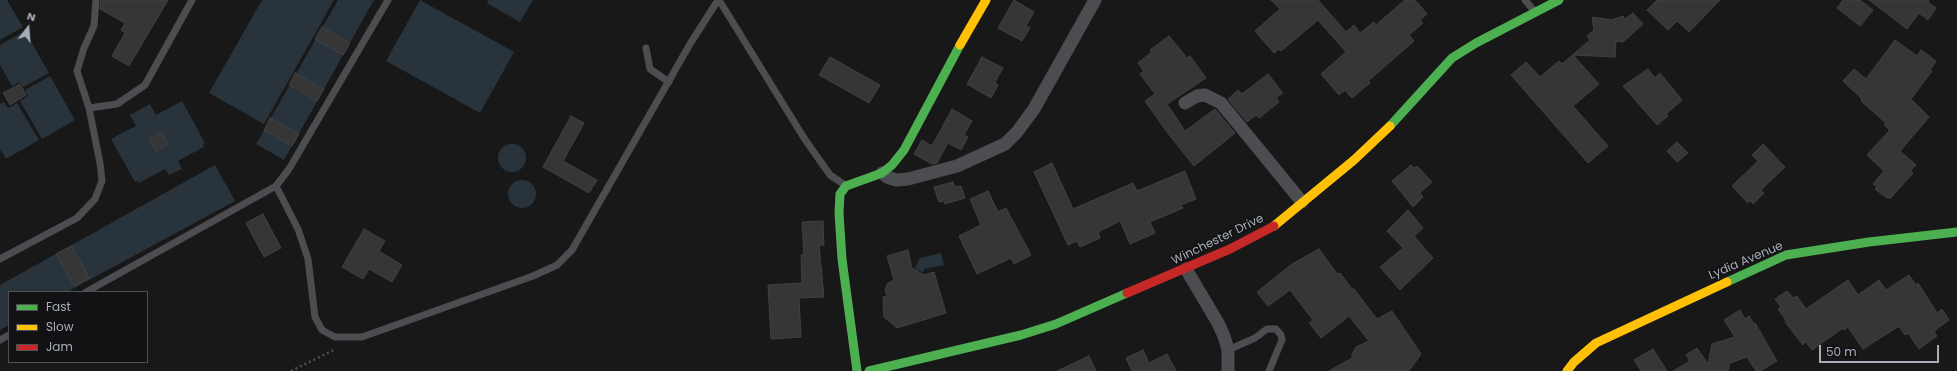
<!DOCTYPE html>
<html>
<head>
<meta charset="utf-8">
<style>
	body { margin:0 }
	#map { position:relative; width:1957px; height:371px; overflow:hidden; background:#181818; font-family:Poppins,sans-serif }
	canvas { display:block }
	.legend { position:absolute; left:8px; top:291px; width:140px; height:72px; box-sizing:border-box; background:#121214; border:1px solid #4e5056; margin:0; padding:5px 7px; list-style:none; font-size:12px; color:#a8adba }
	.legend li { display:flex; align-items:center; gap:8px; height:20px }
	.legend b { width:20px; border:1px solid #4e5056 }
	.north { position:absolute; left:8px; top:8px; width:40px; height:40px; -webkit-text-stroke:3px #121214; paint-order:stroke; rotate:17deg; font-size:11px; font-weight:700; line-height:16px; text-align:center; color:#a8adba }
	.north::after { content:''; display:block; margin:auto; width:14px; height:18px; background:#a8adba; clip-path:polygon(50% 0,100% 100%,50% 72%,0 100%) }
	.scale { position:absolute; left:1819px; top:345px; width:120px; height:18px; box-sizing:border-box; border:2px solid #a8adba; border-top:0; padding-left:5px; font-size:12px; line-height:14px; white-space:nowrap; color:#a8adba; -webkit-text-stroke:3px #121214; paint-order:stroke }
</style>
</head>
<body>
<div id="map">
<canvas width="1957" height="371"></canvas>
<ul class="legend">
<li><b style="height:5px;background:#4caf50"></b>Fast</li>
<li><b style="height:5px;background:#ffc107"></b>Slow</li>
<li><b style="height:5px;background:#c62828"></b>Jam</li>
</ul>
<div class="north">N</div>
<div class="scale">50 m</div>
</div>
<script>
const g = document.querySelector('canvas').getContext('2d');
g.lineJoin = 'round';
function paint(path, color) { g.fillStyle = color; g.fill(path, 'evenodd'); }
const toPath = rows => new Path2D(rows.map(r => 'M' + r).join(''));
function trace(path, color, width, dash) { g.strokeStyle = color; g.lineWidth = width; g.lineCap = dash ? 'butt' : 'round'; g.setLineDash(dash || []); g.stroke(path); }
function label(font, color, halo, rows, align = 'center') {
  g.font = font + ' Poppins,sans-serif'; g.lineWidth = 3; g.setLineDash([]); g.textBaseline = 'middle'; g.strokeStyle = halo; g.fillStyle = color; for (const [text, x, y, turn = 0] of rows) {
    g.save(); g.translate(x, y); g.rotate((+turn || 0) * Math.PI / 180); g.textAlign = isNaN(turn) ? turn : align; if (halo) g.strokeText(text, 0, 0); g.fillText(text, 0, 0); g.restore();
  }
}
paint(toPath([
	[0,0,7,0,23,27,0,40],
	[262,0,334,0,264,124,209,93],
	[338,0,374,0,284,160,256,144],
	[420,0,514,52,480,113,386,61],
	[488,0,533,0,520,22,487,3],
	[25,31,49,73,23,87,20,82,12,86,0,65,0,45],
	[50,76,75,120,42,139,20,101,28,96,25,90],
	[182,101,205,143,203,144,204,147,178,161,182,169,169,175,165,169,139,183,137,181,135,182,111,139,136,126,130,115,150,104,156,115],
	[4,102,8,108,17,103,39,140,6,159,0,149,0,104],
	'498 158a14 14 0 1 1 28 0a14 14 0 1 1-28 0Z',
	[215,165,235,201,67,292,9,292,9,325,0,330,0,285],
	'508 194a14 14 0 1 1 28 0a14 14 0 1 1-28 0Z',
	[941,253,944,265,924,269,923,272,916,270,915,268,920,258]
]), '#29333b');
const building = toPath([
	[101,0,168,0,129,66,112,56,125,33,121,30,125,23,100,9,101,0],
	[1014,0,1034,12,1026,26,1030,28,1022,41,998,28,1014,0],
	[1271,0,1318,0,1346,32,1354,25,1360,33,1374,22,1376,25,1405,0,1415,0,1427,14,1420,20,1423,23,1409,35,1414,41,1368,81,1370,83,1352,98,1345,90,1339,95,1321,74,1346,52,1318,20,1281,51,1279,49,1274,53,1255,31,1280,9,1271,0],
	[1657,0,1720,0,1689,32,1677,21,1668,30,1647,10,1657,0],
	[1843,0,1860,0,1873,10,1860,26,1837,8,1843,0],
	[1869,0,1929,0,1928,2,1936,8,1928,20,1919,13,1907,29,1869,0],
	[1633,13,1643,24,1623,42,1616,41,1615,57,1573,55,1599,84,1573,106,1608,146,1588,163,1511,75,1526,62,1540,77,1559,61,1562,64,1590,40,1587,36,1594,30,1592,17,1612,20,1623,16,1625,19,1633,13],
	[322,27,350,43,343,55,315,39,322,27],
	[1169,36,1187,58,1190,56,1206,78,1167,104,1185,131,1215,109,1235,133,1194,166,1167,132,1145,101,1155,94,1140,74,1144,71,1138,63,1152,52,1150,50,1169,36],
	[1895,40,1917,56,1921,50,1936,61,1930,70,1932,71,1911,99,1929,117,1900,151,1916,165,1910,171,1913,173,1890,199,1888,197,1887,198,1875,189,1877,187,1873,184,1884,171,1867,155,1890,130,1884,125,1886,123,1861,101,1862,99,1843,81,1854,69,1866,79,1895,40],
	[830,57,880,85,869,103,819,75,830,57],
	[982,57,1003,68,995,82,998,85,991,98,967,84,982,57],
	[1648,69,1655,78,1660,73,1682,100,1666,114,1668,116,1657,125,1623,86,1648,69],
	[295,73,324,89,317,101,289,85,295,73],
	[1268,74,1283,93,1276,98,1279,102,1259,118,1256,115,1247,122,1228,99,1238,90,1242,94,1268,74],
	[20,84,26,95,10,105,3,93,20,84],
	[952,109,972,121,964,135,968,137,961,150,948,143,937,163,932,164,914,154,922,140,932,146,952,109],
	[571,116,584,123,563,161,597,180,589,193,543,167,571,116],
	[270,118,299,134,292,146,264,130,270,118],
	[161,132,168,144,156,151,149,139,161,132],
	[1677,142,1688,153,1677,162,1667,151,1677,142],
	[1763,144,1785,167,1761,190,1764,193,1753,204,1750,200,1748,203,1732,186,1758,161,1752,155,1763,144],
	[1052,163,1073,209,1133,183,1137,191,1185,171,1196,199,1181,205,1183,208,1150,222,1155,233,1130,244,1120,221,1098,232,1100,238,1080,247,1077,241,1068,245,1034,172,1052,163],
	[1411,165,1414,168,1417,166,1432,182,1420,193,1423,197,1413,207,1392,181,1411,165],
	[953,182,955,187,961,186,965,198,945,204,944,201,939,202,934,187,953,182],
	[988,191,998,212,1006,208,1031,255,1014,264,1011,258,977,274,959,236,981,225,970,199,988,191],
	[1408,210,1423,228,1414,236,1433,258,1400,290,1380,267,1403,248,1387,231,1408,210],
	[263,214,281,248,264,257,246,223,263,214],
	[823,221,824,245,819,245,824,297,799,298,801,337,771,339,768,285,802,283,801,255,804,255,802,222,823,221],
	[364,229,385,241,379,251,402,265,392,282,369,269,363,279,342,267,364,229],
	[72,246,89,278,74,286,56,254,72,246],
	[1319,249,1337,274,1340,273,1352,289,1354,289,1377,319,1392,311,1421,354,1409,371,1329,371,1352,358,1352,354,1356,347,1369,341,1349,316,1321,338,1309,323,1313,320,1290,290,1268,306,1257,292,1292,264,1319,249],
	[908,250,912,268,924,275,934,272,946,313,897,328,884,317,883,297,887,296,885,291,887,284,894,280,887,256,908,250],
	[1909,275,1916,285,1918,283,1937,313,1942,309,1949,320,1934,331,1937,336,1919,349,1908,333,1905,335,1899,326,1863,349,1848,327,1844,330,1843,328,1812,350,1806,342,1803,345,1785,322,1786,320,1778,309,1781,307,1775,299,1787,291,1793,298,1797,296,1806,309,1848,280,1858,295,1879,280,1886,290,1909,275],
	[1740,310,1745,319,1749,316,1754,324,1755,323,1777,361,1760,371,1756,371,1747,357,1730,363,1728,371,1673,371,1690,361,1686,355,1697,348,1708,364,1712,344,1735,337,1724,320,1740,310],
	[1653,349,1667,371,1641,371,1634,360,1653,349],
	[1143,350,1149,363,1167,354,1176,371,1132,371,1126,358,1143,350],
	[1089,356,1096,371,1057,371,1089,356]
]);
paint(building, '#363637');
trace(building, '#404144', 1);
trace(toPath([
	[291,371,336,349]
]), '#4e4f53', 2.5, [2, 3]);
trace(toPath([
	[719,0,804,138,830,175,845,185],
	[1525,0,1535,12],
	[646,48,650,69,669,82],
	[89,108,117,104,145,85,192,0],
	[276,186,298,229,308,259,315,317,322,330,335,337,362,337,533,276,557,265,572,250,690,44,718,0],
	[0,259,77,218,95,199,102,181,100,163,89,108,77,71,84,48,94,26,96,0],
	[86,292,276,186,289,169,388,0],
	[0,340,9,335],
	[1228,350,1255,338,1267,329,1276,329,1281,335,1282,340,1269,371]
]), '#4c4d51', 7);
trace(toPath([
	[1185,103,1197,96,1205,95,1221,103,1302,202],
	[882,173,887,177,896,180,908,179,957,166,1005,144,1017,132,1034,109,1095,0],
	[1186,269,1218,323,1224,336,1228,350,1228,371]
]), '#4c4d51', 13);
trace(toPath([
	[1390,126,1452,58,1476,43,1559,0],
	[1727,282,1786,255,1869,242,1957,232],
	[857,371,842,259,839,213,840,194,846,186,882,173,892,165,904,150,960,45],
	[869,371,1021,335,1056,324,1127,293]
]), '#4caf50', 9);
trace(toPath([
	[960,45,986,0],
	[1274,226,1354,160,1390,126],
	[1567,371,1574,362,1596,343,1727,282]
]), '#ffc107', 9);
trace(toPath([
	[1127,293,1230,249,1274,226]
]), '#c62828', 9);
label('12px', '#a8adba', '#121214', [
	["Winchester Drive",1218,240,-26],
	["Lydia Avenue",1746,261,-23]
]);
</script>
</body>
</html>
